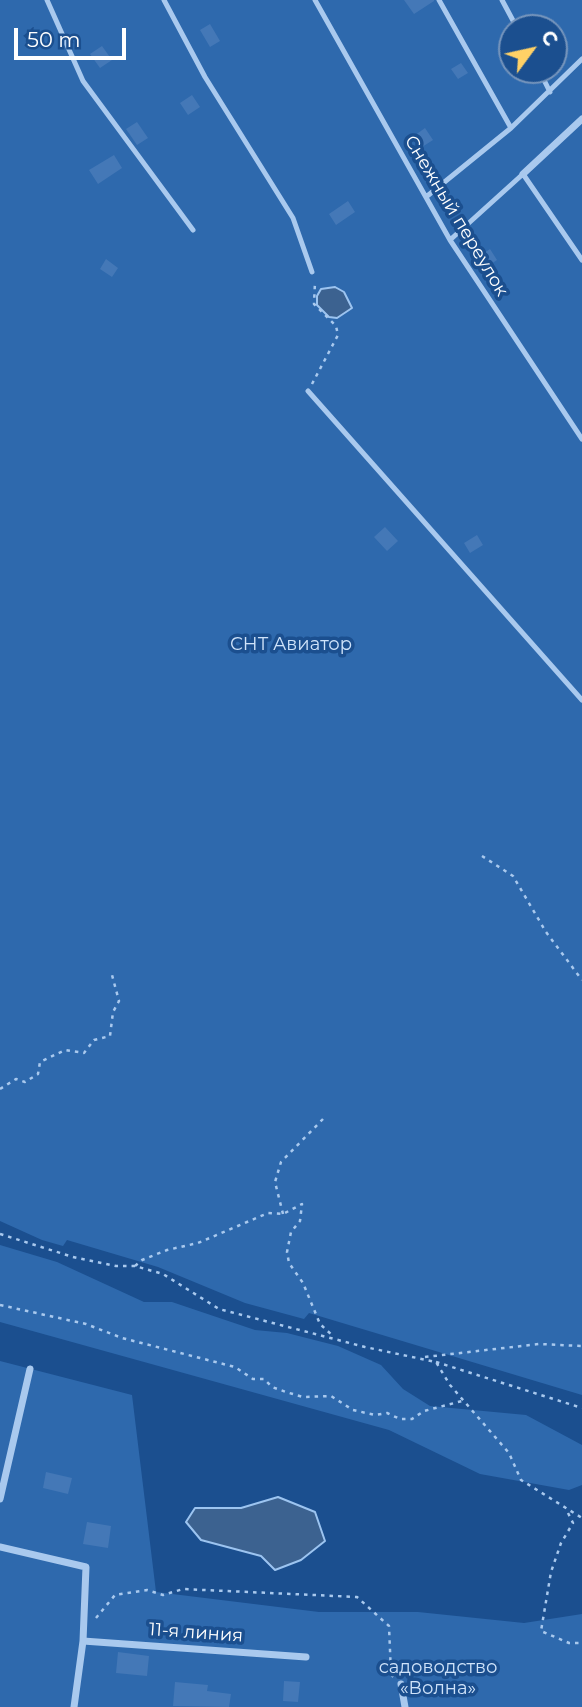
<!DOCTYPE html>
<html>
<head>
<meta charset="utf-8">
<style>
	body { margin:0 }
	#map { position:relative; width:582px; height:1707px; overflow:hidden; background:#1b4f8f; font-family:Montserrat,sans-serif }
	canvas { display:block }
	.north { position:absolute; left:498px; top:14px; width:70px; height:70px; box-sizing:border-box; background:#1b4f8f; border:2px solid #7695bc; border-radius:50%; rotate:57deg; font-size:19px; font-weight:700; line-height:28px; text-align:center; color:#fff }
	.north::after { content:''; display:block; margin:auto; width:24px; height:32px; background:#ffd166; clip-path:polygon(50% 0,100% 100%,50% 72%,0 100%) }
	.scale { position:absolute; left:14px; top:28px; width:112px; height:32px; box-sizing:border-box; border:4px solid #fff; border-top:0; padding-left:9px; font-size:21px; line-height:24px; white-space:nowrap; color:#fff; -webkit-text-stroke:5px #1b4f8f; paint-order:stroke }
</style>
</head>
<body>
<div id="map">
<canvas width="582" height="1707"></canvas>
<div class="north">С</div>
<div class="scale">50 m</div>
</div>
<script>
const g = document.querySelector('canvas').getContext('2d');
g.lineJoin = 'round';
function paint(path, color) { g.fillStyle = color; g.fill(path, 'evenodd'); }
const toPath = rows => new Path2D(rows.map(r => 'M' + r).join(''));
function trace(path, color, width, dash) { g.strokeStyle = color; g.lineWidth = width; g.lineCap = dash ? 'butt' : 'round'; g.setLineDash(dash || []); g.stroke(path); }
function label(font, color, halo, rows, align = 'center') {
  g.font = font + ' Montserrat,sans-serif'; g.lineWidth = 7; g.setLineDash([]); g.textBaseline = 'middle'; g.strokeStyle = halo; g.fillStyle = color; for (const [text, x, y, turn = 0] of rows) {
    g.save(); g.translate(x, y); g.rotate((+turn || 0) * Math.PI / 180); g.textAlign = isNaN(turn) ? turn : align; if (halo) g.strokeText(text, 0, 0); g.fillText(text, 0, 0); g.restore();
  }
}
paint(toPath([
	[0,0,582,0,582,1395,309,1313,304,1319,245,1303,158,1267,67,1240,63,1246,42,1240,0,1221],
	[512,28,554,28,554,70,512,70],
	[0,1245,57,1262,144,1302,172,1302,255,1330,287,1333,338,1346,381,1365,403,1389,430,1406,526,1415,582,1445,582,1485,569,1490,480,1474,389,1430,0,1322],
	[0,1361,132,1395,156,1592,319,1612,418,1612,524,1623,582,1614,582,1707,0,1707]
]), '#2e69ad');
const water = toPath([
	[335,287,344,292,352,308,337,318,329,317,317,305,317,296,321,289,335,287],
	[278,1497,315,1512,325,1541,301,1560,275,1570,261,1556,201,1540,186,1522,195,1508,241,1508,278,1497]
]);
paint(water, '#3c6290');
trace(water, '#9cc4f0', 2);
paint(toPath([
	[404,0,434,0,434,1,414,14],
	[210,24,220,41,210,47,200,30],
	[102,46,112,60,100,68,90,54],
	[461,63,468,73,458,79,451,69],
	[192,95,200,107,188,115,180,103],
	[137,122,148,138,137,145,126,129],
	[425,128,433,140,422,147,414,136],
	[114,155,122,168,98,184,89,170],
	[348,201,355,212,336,225,329,214],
	[490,249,497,260,485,268,478,257],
	[106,259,118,268,112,277,100,269],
	[385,527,398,541,387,551,374,537],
	[477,535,483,545,470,553,464,543],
	[46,1472,72,1478,68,1494,43,1488],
	[87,1522,111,1526,108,1548,83,1544],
	[118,1652,149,1656,147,1676,116,1673],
	[284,1681,300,1682,298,1702,283,1701],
	[175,1682,208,1685,207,1691,231,1694,229,1707,173,1706]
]), '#4478b7');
trace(toPath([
	[312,384,338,335,336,326,314,304,315,282],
	[482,856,513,876,546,932,582,980],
	[0,1089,16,1079,25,1082,38,1074,40,1062,65,1050,84,1053,94,1040,110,1036,113,1012,119,1001,112,975],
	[283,1214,275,1182,281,1162,323,1119],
	[0,1234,73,1257,116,1266,135,1266,163,1274,219,1309,365,1347,436,1362,450,1385,509,1453,521,1480,582,1518],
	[135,1266,142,1260,167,1250,198,1243,268,1213,283,1214,302,1204,300,1221,291,1232,287,1252,289,1263,303,1283,320,1324,334,1337],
	[0,1305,86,1324,122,1338,235,1367,253,1379,264,1379,272,1387,286,1392,303,1397,331,1396,353,1410,375,1415,387,1413,400,1419,412,1419,424,1411,462,1401],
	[425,1357,539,1344,582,1346],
	[436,1362,582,1408],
	[568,1513,573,1523,561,1543,551,1572,541,1631,569,1643,582,1643],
	[96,1618,115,1595,147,1590,163,1595,183,1589,357,1597,389,1626,391,1674,394,1678]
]), '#a9c9ee', 2.5, [3.5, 5]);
trace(toPath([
	[47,0,83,81,193,230],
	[164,0,205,77,293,218,312,272],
	[315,0,450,240,582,439],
	[439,0,511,128],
	[502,0,517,28],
	[539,70,550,92],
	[426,197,511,128,582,59],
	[450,240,523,174,582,260],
	[308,391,582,700]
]), '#a9c9ee', 5);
trace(toPath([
	[523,174,582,119],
	[0,1499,30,1369],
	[0,1547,86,1567,83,1641,74,1707],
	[83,1641,306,1657],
	[401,1684,405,1707]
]), '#a9c9ee', 7);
label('18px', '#fff', '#1b4f8f', [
	["Снежный переулок",456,216,59],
	["11-я линия",196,1633,4]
]);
label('18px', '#cfe3fa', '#1b4f8f', [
	["СНТ Авиатор",291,645],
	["садоводство",438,1668],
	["«Волна»",438,1689]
]);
</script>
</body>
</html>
